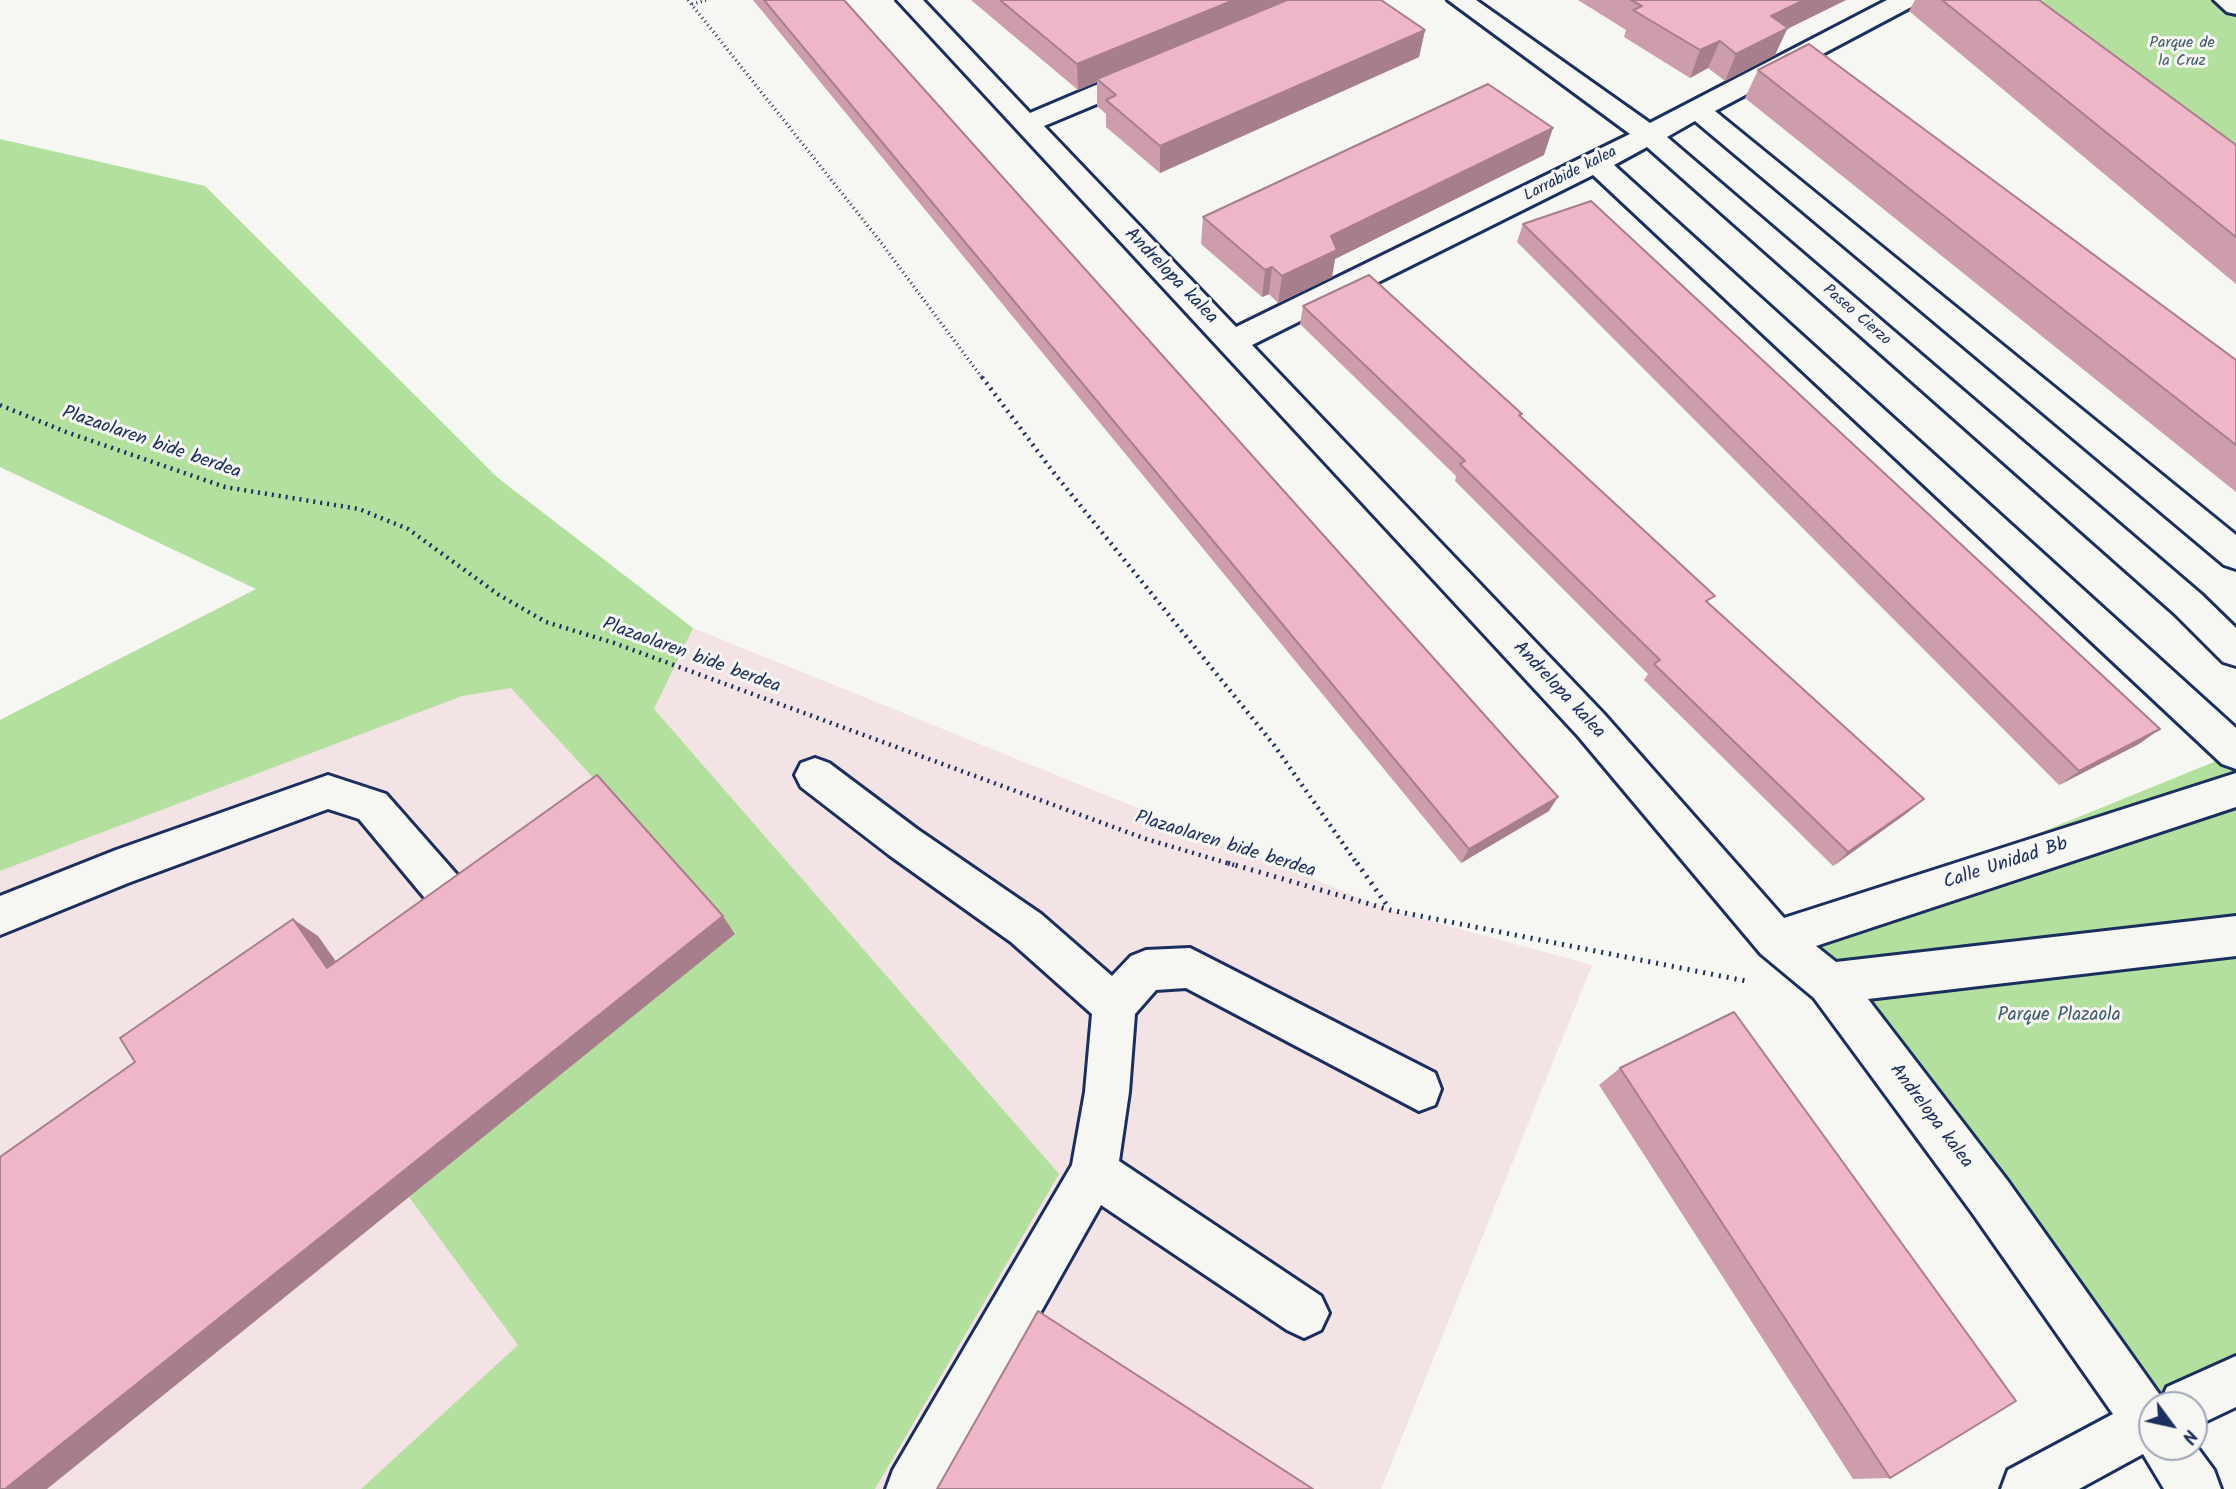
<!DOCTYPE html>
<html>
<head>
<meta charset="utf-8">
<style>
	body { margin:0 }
	#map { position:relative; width:2236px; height:1489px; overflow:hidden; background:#f6f6f2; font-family:Kalam,sans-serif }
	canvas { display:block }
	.north { position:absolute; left:2138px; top:1391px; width:70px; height:70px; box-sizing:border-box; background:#f6f6f2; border:2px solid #9ea6b7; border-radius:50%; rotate:123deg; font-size:19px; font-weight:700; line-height:28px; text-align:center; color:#1b2f5e }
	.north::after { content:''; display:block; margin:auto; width:24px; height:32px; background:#1b2f5e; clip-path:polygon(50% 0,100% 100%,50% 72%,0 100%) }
</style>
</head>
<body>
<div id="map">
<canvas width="2236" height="1489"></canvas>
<div class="north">N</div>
</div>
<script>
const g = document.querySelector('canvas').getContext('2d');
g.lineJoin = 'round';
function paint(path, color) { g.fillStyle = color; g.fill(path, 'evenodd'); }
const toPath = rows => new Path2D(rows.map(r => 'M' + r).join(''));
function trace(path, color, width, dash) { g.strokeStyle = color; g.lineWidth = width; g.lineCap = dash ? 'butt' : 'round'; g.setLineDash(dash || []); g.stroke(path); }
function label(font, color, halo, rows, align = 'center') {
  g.font = font + ' Kalam,sans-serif'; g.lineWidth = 6; g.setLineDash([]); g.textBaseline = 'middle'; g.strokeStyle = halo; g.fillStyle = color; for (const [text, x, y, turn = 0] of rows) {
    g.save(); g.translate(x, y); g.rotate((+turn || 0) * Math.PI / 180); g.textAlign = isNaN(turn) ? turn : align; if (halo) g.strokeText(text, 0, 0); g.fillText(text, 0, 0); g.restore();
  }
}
paint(toPath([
	[257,589,693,628,1390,910,1592,965,1381,1489,0,1489,0,720]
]), '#f4e3e5');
paint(toPath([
	[2018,0,2226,0,2236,7,2236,158],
	[0,139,205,186,498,478,693,628,654,709,1059,1174,875,1489,361,1489,518,1345,409,1197,735,933,511,688,462,696,0,871,0,720,256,589,0,467],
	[2236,753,2236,1381,2152,1405,1776,940]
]), '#b3e09e');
const minor = toPath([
	[897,0,923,0,1030,113,1136,68,1154,68,1158,74,1154,80,1044,126,1236,327,1630,134,1448,0,1476,0,1650,123,1887,0,1918,0,1915,5,1715,111,2236,535,2236,569,2224,565,1695,121,1667,137,2201,594,2236,628,2236,666,2223,662,2175,614,1647,147,1614,165,2236,728,2236,769,2222,764,1593,175,1252,345,1604,714,1784,918,2236,773,2236,807,1816,946,1836,962,2236,916,2236,956,1868,999,2007,1180,2162,1398,2167,1387,2236,1356,2236,1407,2194,1427,2194,1405,2152,1405,2152,1447,2194,1447,2194,1443,2214,1470,2221,1489,2164,1489,2143,1454,2079,1489,2001,1489,2008,1470,2113,1414,1973,1214,1814,998,1761,954,1578,736,897,0],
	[2214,0,2236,0,2236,14,2227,12,2214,0],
	[815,758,829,763,917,829,1041,914,1112,976,1131,956,1146,950,1190,948,1435,1073,1441,1089,1435,1105,1419,1111,1186,988,1156,990,1135,1014,1129,1092,1119,1161,1321,1296,1329,1313,1321,1330,1304,1338,1287,1330,1101,1205,941,1489,886,1489,893,1470,1072,1165,1085,1092,1092,1014,1011,942,889,855,801,787,795,775,801,763,815,758],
	[328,775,386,794,459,877,465,890,459,903,444,909,429,903,359,819,328,809,128,883,0,935,0,896,116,850,328,775]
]);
trace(minor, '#1b2f5e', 6);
trace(toPath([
	[688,0,876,236,983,379],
	[692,4,707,0]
]), '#1b2f5e', 3.5, [1, 3.5]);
trace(toPath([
	[982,377,1054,473,1274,745,1358,865],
	[0,405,66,432,225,487,359,509,408,529,499,595,546,622,614,643,1146,839,1234,865]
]), '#1b2f5e', 4.5, [2, 5]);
trace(toPath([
	[1228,863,1390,910,1746,981],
	[1357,863,1389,908]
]), '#1b2f5e', 5, [2, 6]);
paint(minor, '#f6f6f2');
paint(toPath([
	[753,0,844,0,1549,811,1461,863],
	[971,0,1381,0,1425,30,1419,57,1160,173,1106,127,1106,114,1097,106,1097,82,1078,90],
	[1578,0,1846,0,1787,29,1775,55,1725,81,1708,68,1690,78,1624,37,1626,30],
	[1915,0,2039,0,2236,145,2236,284,1909,11],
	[1758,70,2236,360,2236,492,1745,98],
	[1544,155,1335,259,1332,277,1278,303,1269,294,1262,297,1201,244,1203,217],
	[1523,224,2139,744,2059,785,1517,242],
	[1303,306,1521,416,1710,604,1924,799,1907,813,1833,866,1644,680,1648,674,1455,481,1456,476,1300,324],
	[1620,1068,1890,1478,1853,1479,1599,1085]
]), '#ce9dac');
paint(toPath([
	[1234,0,1293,0,1097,79,1097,82,1078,90,1077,64],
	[1804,0,1846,0,1787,29,1775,55,1725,81,1736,54,1771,16],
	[1425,30,1419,57,1160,173,1160,146],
	[1720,41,1708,68,1690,78,1700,50],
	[1553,128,1544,155,1335,259,1332,277,1278,303,1282,276,1331,236],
	[1272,267,1269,294,1262,297,1265,270],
	[2160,729,2139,744,2059,785,2079,771],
	[1558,797,1549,811,1461,863,1469,849],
	[1924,799,1907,813,1833,866,1848,852],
	[723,916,735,934,47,1489,5,1489],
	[293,919,318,936,352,984,327,968]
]), '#a77f8c');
const building = toPath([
	[764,0,844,0,1558,797,1469,849,764,0],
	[1000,0,1234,0,1077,64,1000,0],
	[1287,0,1381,0,1425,30,1160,146,1106,100,1116,95,1097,79,1287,0],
	[1631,0,1804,0,1771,16,1788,28,1736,54,1720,41,1700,50,1633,10,1642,6,1631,0],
	[1942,0,2039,0,2236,145,2236,237,1942,0],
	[1809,44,2236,360,2236,445,1758,70,1809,44],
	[1488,84,1553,128,1331,236,1337,250,1282,276,1272,267,1265,270,1203,217,1488,84],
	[1591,201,2160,729,2079,771,1523,224,1591,201],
	[1369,275,1522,414,1519,415,1715,596,1706,601,1924,799,1848,852,1654,664,1660,660,1460,464,1465,461,1303,306,1369,275],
	[597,775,723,916,5,1489,0,1489,0,1157,135,1062,120,1038,293,919,327,968,597,775],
	[1734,1012,2016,1401,1890,1478,1620,1068,1734,1012],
	[1038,1311,1313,1489,937,1489,1038,1311]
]);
paint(building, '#efb6c8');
trace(building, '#a77f8c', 2);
label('16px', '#415b6e', '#f6f6f2', [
	["Parque de",2182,44],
	["la Cruz",2182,62]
]);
label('16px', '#1b2f5e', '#f6f6f2', [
	["Larrabide kalea",1571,175,-27],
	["Paseo Cierzo",1856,316,41]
]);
label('19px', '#1b2f5e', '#f6f6f2', [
	["Andrelopa kalea",1170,277,46],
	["Plazaolaren bide berdea",151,444,19],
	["Plazaolaren bide berdea",691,657,20],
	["Andrelopa kalea",1558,691,47],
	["Plazaolaren bide berdea",1225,846,17],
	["Calle Unidad Bb",2006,865,-18],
	["Andrelopa kalea",1930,1117,53]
]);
label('19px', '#415b6e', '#f6f6f2', [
	["Parque Plazaola",2059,1017]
]);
</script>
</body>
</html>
